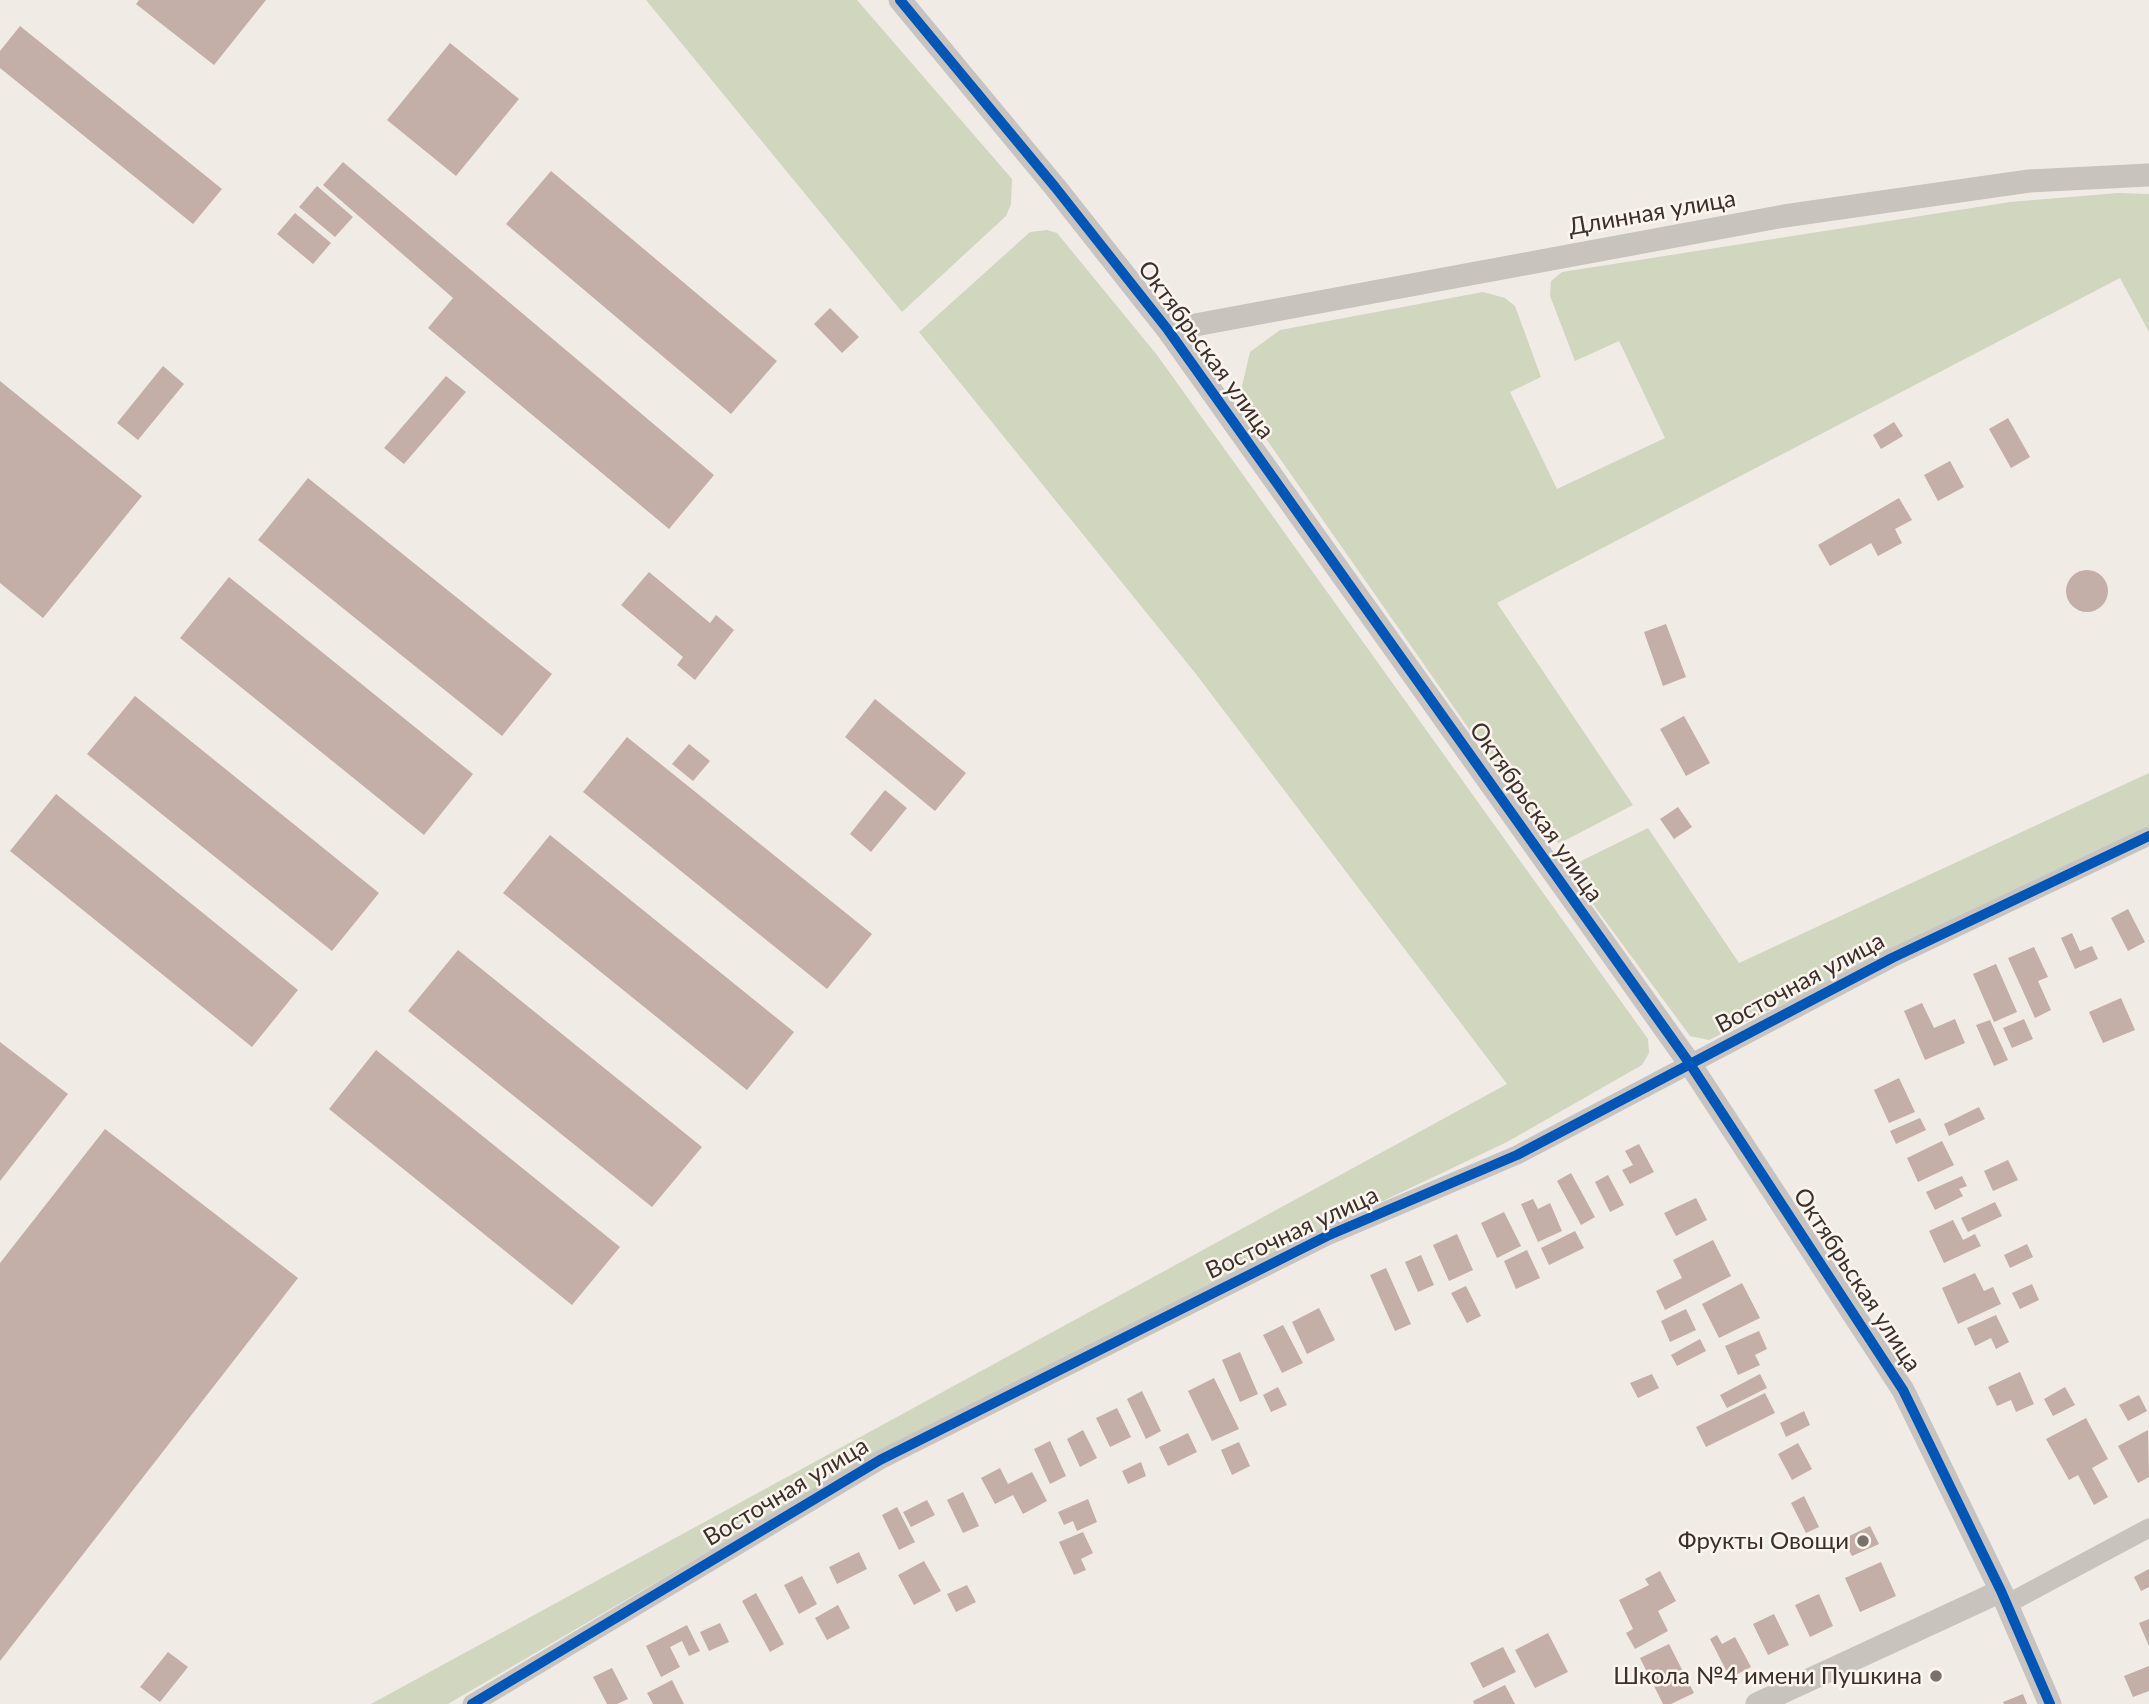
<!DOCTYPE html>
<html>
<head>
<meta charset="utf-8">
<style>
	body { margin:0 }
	canvas { display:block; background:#f0ebe5 }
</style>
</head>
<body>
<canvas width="2149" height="1704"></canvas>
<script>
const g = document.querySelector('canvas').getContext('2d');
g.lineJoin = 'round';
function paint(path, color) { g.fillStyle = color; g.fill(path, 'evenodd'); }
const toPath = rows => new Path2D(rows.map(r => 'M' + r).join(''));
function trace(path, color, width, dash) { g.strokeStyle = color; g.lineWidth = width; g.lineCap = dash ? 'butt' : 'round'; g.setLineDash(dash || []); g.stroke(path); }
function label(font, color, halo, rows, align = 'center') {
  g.font = font + ' Lato,sans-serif'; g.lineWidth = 5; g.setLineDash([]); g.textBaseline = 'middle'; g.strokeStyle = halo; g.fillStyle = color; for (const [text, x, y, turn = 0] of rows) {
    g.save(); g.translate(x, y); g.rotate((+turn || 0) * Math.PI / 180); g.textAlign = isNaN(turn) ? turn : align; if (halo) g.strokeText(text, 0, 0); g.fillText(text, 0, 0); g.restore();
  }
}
paint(toPath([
	[646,0,857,0,1012,179,1011,204,1006,216,902,312],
	[2118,193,2149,194,2149,332,2120,278,1497,603,1633,805,1560,843,1546,839,1262,433,1247,405,1242,386,1250,352,1280,330,1483,292,1505,298,1515,306,1541,377,1510,392,1557,489,1665,438,1619,341,1575,361,1550,296,1551,281,1562,272,2010,202],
	[1047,230,1057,233,1157,355,1648,1039,1649,1053,1642,1065,1507,1142,1280,1250,882,1450,448,1704,371,1704,1507,1084,1196,674,919,332,1030,232],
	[2149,773,2149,827,1709,1040,1690,1036,1570,873,1575,864,1648,828,1739,963]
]), '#d1d6bf');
paint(toPath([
	[139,0,266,0,214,65,136,4],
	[20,26,222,189,193,224,0,68,0,51],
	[450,43,519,99,456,176,387,120],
	[343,162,714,475,669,529,428,328,453,298,323,185],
	[551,171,777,361,731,414,506,224],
	[317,186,353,217,335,237,299,207],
	[295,213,331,243,313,264,277,234],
	[830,308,859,337,842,353,814,324],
	[163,366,184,384,138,440,117,423],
	[446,376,466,392,404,464,384,448],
	[0,381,142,496,43,618,0,583],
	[2008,418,2030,457,2011,468,1989,429],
	[1894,422,1903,436,1881,449,1873,435],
	[1950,461,1964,487,1938,501,1924,475],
	[308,478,552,674,502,736,258,540],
	[1899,498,1912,520,1895,529,1902,543,1878,556,1871,543,1830,566,1818,545],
	'2066 591a21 21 0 1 1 42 0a21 21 0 1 1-42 0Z',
	[649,572,710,623,716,615,734,630,695,680,677,665,683,657,621,605],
	[229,577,473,774,424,835,180,638],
	[1666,624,1686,677,1663,686,1644,632],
	[135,696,379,893,332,951,87,754],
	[875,699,966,773,935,811,845,737],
	[1684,716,1710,763,1686,776,1660,729],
	[627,737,872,934,827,989,583,792],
	[689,744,710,761,693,781,672,764],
	[885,790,907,808,871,852,850,834],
	[56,794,298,990,252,1047,10,851],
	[1678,807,1692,827,1674,839,1660,819],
	[550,835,794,1032,747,1090,503,893],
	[2128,909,2145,942,2128,951,2111,918],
	[2072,933,2080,951,2092,946,2098,959,2075,969,2061,938],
	[2034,947,2048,977,2038,981,2051,1010,2035,1018,2008,958],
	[458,950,702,1147,652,1207,408,1011],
	[1996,964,2017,1012,1994,1022,1973,974],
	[2121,998,2135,1030,2103,1043,2089,1012],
	[1922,1003,1934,1028,1955,1019,1965,1043,1925,1060,1904,1011],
	[2024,1019,2033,1039,2012,1048,2003,1028],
	[1990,1020,2008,1060,1994,1066,1976,1025],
	[0,1042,68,1094,0,1181],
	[376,1050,620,1247,572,1305,329,1109],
	[1899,1078,1915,1112,1889,1123,1874,1090],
	[1979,1107,1985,1119,1949,1136,1944,1124],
	[1920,1118,1926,1130,1896,1144,1890,1131],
	[105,1129,298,1278,0,1661,0,1263],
	[1942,1141,1954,1165,1918,1182,1907,1158],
	[1639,1144,1654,1172,1630,1184,1622,1170,1633,1165,1625,1151],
	[2008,1160,2018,1180,1993,1191,1984,1171],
	[1571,1173,1595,1217,1581,1225,1557,1181],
	[1608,1175,1624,1205,1610,1212,1595,1182],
	[1962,1176,1967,1186,1959,1189,1963,1196,1935,1210,1926,1192],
	[1696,1198,1707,1220,1676,1236,1664,1213],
	[1533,1199,1538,1209,1550,1203,1562,1231,1538,1242,1521,1204],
	[1995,1202,2002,1216,1968,1232,1961,1218],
	[1504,1212,1521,1246,1497,1258,1481,1223],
	[1953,1220,1963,1240,1975,1234,1981,1246,1944,1263,1929,1231],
	[1575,1231,1584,1248,1549,1265,1541,1248],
	[1457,1234,1473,1270,1449,1281,1433,1245],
	[1713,1240,1731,1276,1665,1310,1656,1291,1682,1278,1673,1260],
	[2027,1244,2033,1257,2010,1268,2004,1255],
	[1527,1250,1540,1278,1516,1289,1504,1261],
	[1421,1255,1434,1285,1418,1292,1405,1262],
	[1386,1268,1411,1324,1395,1331,1370,1275],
	[1975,1273,1984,1291,1993,1287,2001,1304,1958,1324,1942,1288],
	[1742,1283,1760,1318,1719,1338,1702,1304],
	[2032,1284,2039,1300,2020,1309,2012,1293],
	[1466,1286,1481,1316,1467,1323,1451,1293],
	[1319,1308,1335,1340,1307,1354,1292,1322],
	[1686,1309,1696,1330,1670,1342,1661,1321],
	[1996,1315,2009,1342,1996,1349,1991,1338,1975,1346,1967,1328],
	[1283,1325,1303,1363,1282,1373,1263,1335],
	[1759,1331,1767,1349,1755,1355,1760,1365,1738,1375,1725,1346],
	[1700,1339,1706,1351,1677,1366,1671,1355],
	[1240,1352,1258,1394,1240,1402,1222,1360],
	[2020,1372,2034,1404,2016,1412,2011,1400,1997,1406,1988,1387],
	[1652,1374,1659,1388,1638,1398,1630,1383],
	[1760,1374,1767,1388,1727,1408,1720,1395],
	[1214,1378,1239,1429,1212,1441,1188,1391],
	[1278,1387,1287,1405,1271,1412,1263,1395],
	[2065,1387,2075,1405,2053,1416,2044,1399],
	[1142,1391,1161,1431,1146,1439,1127,1399],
	[1765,1393,1775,1413,1706,1447,1696,1427],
	[2139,1395,2147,1411,2128,1421,2119,1405],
	[1117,1408,1131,1437,1110,1447,1096,1418],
	[1804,1411,1810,1425,1786,1437,1780,1423],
	[2086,1418,2108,1459,2092,1468,2108,1497,2094,1505,2078,1475,2069,1480,2046,1439],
	[1083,1430,1097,1458,1080,1467,1067,1439],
	[2148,1430,2149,1477,2138,1483,2118,1446],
	[1188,1433,1197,1452,1168,1466,1159,1447],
	[1050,1441,1066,1476,1050,1484,1034,1449],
	[1239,1442,1250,1466,1232,1475,1221,1450],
	[1798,1443,1812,1469,1792,1480,1778,1454],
	[1141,1462,1146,1476,1128,1484,1122,1471],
	[1000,1468,1008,1484,1032,1472,1047,1501,1023,1514,1013,1495,995,1504,981,1478],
	[963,1492,979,1526,963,1533,947,1500],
	[1804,1496,1819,1527,1806,1533,1791,1503],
	[1088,1499,1097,1522,1077,1531,1073,1521,1064,1525,1058,1512],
	[927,1500,935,1515,911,1527,903,1512],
	[897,1507,915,1542,899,1550,882,1515],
	[1870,1526,1879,1544,1852,1556,1843,1539],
	[1083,1532,1093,1553,1081,1559,1086,1570,1074,1575,1059,1542],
	[859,1552,867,1569,837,1584,829,1567],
	[924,1561,941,1591,914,1605,898,1575],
	[1881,1562,1896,1596,1860,1612,1845,1578],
	[2149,1569,2149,1587,2141,1591,2134,1577],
	[1660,1571,1676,1601,1658,1611,1668,1631,1635,1649,1626,1633,1633,1629,1619,1600,1649,1585,1645,1579],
	[802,1576,817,1604,799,1614,784,1585],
	[967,1585,976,1602,956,1612,947,1594],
	[756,1593,784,1644,770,1652,742,1601],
	[1819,1594,1833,1626,1810,1637,1795,1605],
	[838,1605,850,1628,827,1640,815,1618],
	[1774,1614,1789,1645,1768,1655,1753,1624],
	[2149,1619,2149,1646,2139,1623],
	[720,1623,729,1642,709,1651,700,1632],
	[687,1625,700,1651,689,1656,682,1641,670,1647,680,1667,661,1677,646,1646],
	[1548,1633,1568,1672,1535,1688,1515,1650],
	[1717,1635,1722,1644,1735,1637,1751,1667,1730,1678,1710,1639],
	[1669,1644,1694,1693,1671,1704,1663,1704,1640,1658],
	[1503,1647,1516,1672,1483,1688,1470,1663],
	[168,1652,188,1667,160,1702,140,1687],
	[2149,1666,2149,1691,2133,1697,2124,1676],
	[612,1668,628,1699,617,1704,607,1704,593,1677],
	[672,1680,684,1704,653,1704,647,1693],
	[1505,1685,1515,1704,1474,1704,1473,1701],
	[2023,1694,2027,1704,2004,1704,2003,1702]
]), '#c3afa7');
trace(toPath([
	[2007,1604,2149,1528],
	[472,1704,880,1460,1327,1236,1517,1155,1892,958,2149,836]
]), '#c9c3be', 19);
trace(toPath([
	[900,0,1055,187,1168,330,1690,1064,1903,1390,2001,1591,2050,1704],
	[1168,330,1784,216,2029,181,2149,175],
	[1757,1704,2001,1591]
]), '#c9c3be', 23);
trace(toPath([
	[900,0,1055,187,1168,330,1690,1064,1903,1390,2001,1591,2050,1704],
	[472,1704,880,1460,1327,1236,1517,1155,1892,958,2149,836]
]), '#0057b8', 10);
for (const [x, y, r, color] of [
	[1863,1541,7,"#7a716c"],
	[1936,1676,7,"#7a716c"]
]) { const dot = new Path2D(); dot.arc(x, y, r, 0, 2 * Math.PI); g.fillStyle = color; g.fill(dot); trace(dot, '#fbf5ee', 2.5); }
label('24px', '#3b302b', '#fbf5ee', [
	["Длинная улица",1652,213,-10],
	["Октябрьская улица",1206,350,54],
	["Октябрьская улица",1536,812,55],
	["Восточная улица",1800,983,-28],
	["Восточная улица",1292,1233,-25],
	["Октябрьская улица",1857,1280,57],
	["Восточная улица",786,1492,-31]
]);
label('24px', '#3b302b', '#fbf5ee', [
	["Фрукты Овощи",1849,1541],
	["Школа №4 имени Пушкина",1922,1676]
], 'right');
</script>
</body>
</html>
